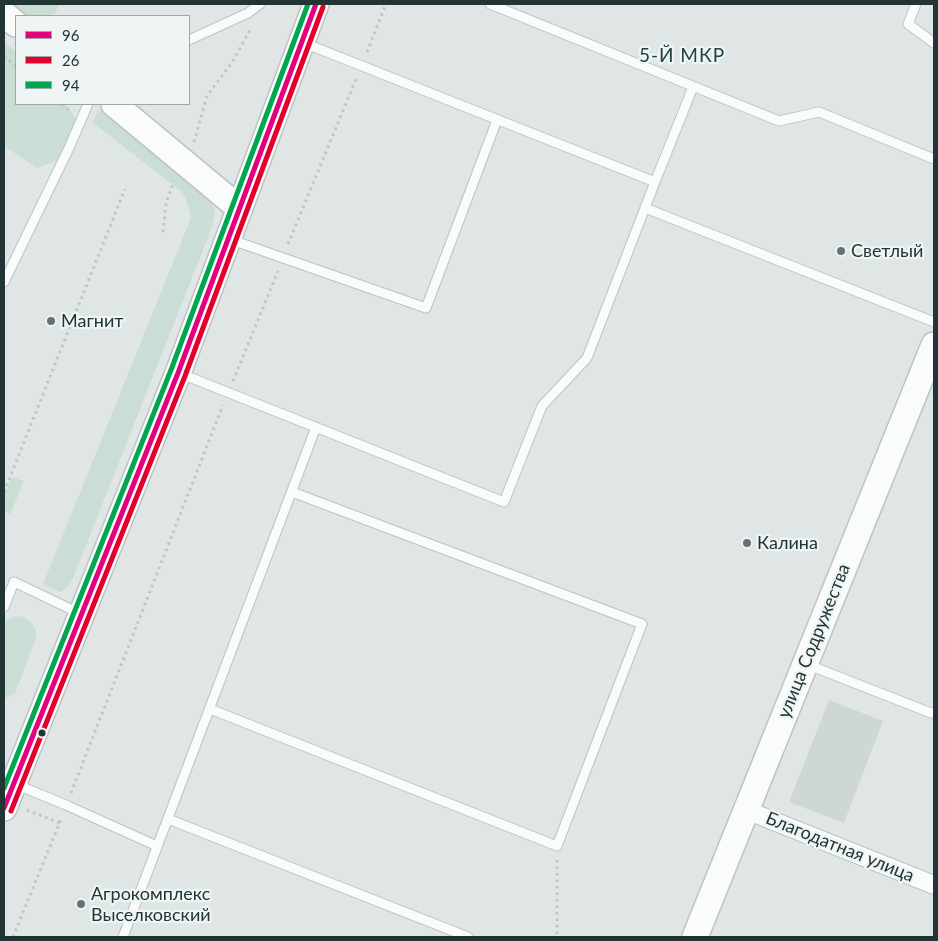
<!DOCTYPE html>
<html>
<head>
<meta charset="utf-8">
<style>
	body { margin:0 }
	#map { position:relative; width:938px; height:941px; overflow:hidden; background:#e0e6e5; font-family:Lato,sans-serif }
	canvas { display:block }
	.frame { position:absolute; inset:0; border:5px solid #223535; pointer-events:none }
	.legend { position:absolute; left:15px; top:15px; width:175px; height:90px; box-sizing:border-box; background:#eef5f4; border:1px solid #9ca8a8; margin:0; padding:6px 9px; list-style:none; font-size:15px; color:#223535 }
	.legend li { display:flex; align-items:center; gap:10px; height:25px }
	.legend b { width:25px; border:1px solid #9ca8a8 }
</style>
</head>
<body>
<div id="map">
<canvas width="938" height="941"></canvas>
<div class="frame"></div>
<ul class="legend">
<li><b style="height:6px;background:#e5007d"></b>96</li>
<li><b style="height:6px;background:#e4002b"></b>26</li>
<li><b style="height:6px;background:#00a651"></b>94</li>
</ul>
</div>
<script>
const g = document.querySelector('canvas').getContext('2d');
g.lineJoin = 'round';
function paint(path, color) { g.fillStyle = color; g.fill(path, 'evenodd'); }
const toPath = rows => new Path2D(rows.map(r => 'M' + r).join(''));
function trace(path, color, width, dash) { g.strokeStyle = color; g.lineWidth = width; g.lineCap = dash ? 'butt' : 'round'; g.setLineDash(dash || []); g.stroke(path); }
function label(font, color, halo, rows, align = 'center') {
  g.font = font + ' Lato,sans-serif'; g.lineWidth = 4.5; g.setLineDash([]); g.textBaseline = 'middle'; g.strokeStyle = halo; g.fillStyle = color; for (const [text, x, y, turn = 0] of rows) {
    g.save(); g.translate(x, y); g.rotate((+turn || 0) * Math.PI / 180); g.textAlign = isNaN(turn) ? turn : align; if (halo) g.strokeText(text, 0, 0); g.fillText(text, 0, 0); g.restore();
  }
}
paint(toPath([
	[829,700,883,721,844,823,789,802]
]), '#cfd7d6');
paint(toPath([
	[14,4,60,4,55,13,50,16,24,16,18,10],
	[4,42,16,52,16,104,65,104,78,121,59,160,37,168,4,146],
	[102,107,194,179,209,194,215,214,209,235,72,581,65,590,60,592,43,584,191,218,187,202,182,192,92,122],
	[12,477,24,481,10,514,4,511,4,496],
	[18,616,24,617,32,623,36,630,36,638,15,694,4,698,4,623,9,619]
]), '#cbded6');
const lane = toPath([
	[490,4,779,121,819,112,934,159],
	[916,4,908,24,934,43],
	[189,40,248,13,260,4],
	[655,182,693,87],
	[645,208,934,322],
	[229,239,426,308,497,120],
	[4,282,69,148,88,104],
	[179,373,504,502,542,406,587,358,655,182,304,43],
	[4,607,14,582,81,614],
	[806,664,931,713,934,712],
	[210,709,557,846,642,624,292,492],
	[15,784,66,805,157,846],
	[168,819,468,937],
	[123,937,316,427]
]);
const street = toPath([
	[746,810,934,885]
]);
const secondary = toPath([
	[4,14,16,24],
	[114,104,239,208],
	[4,808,178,373,316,4],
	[695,937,934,345]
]);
trace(lane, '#bdc3c2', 11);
trace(street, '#bdc3c2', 20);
trace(secondary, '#bdc3c2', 28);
trace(toPath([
	[367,52,386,4],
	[4,56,16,66],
	[62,104,69,110],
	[194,142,207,96,233,61,251,28],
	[163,232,166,203,174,181],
	[288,244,356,79],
	[233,381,278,271],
	[4,492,125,189],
	[71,793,223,405],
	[27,810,60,823],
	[557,860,557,937],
	[13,937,62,817]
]), '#bfc5c5', 3, [2.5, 4]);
trace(lane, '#fafbfb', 9);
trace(street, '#fafbfb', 18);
trace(secondary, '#fafbfb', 25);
trace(toPath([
	[4,808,178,373,316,4]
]), '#e5007d', 5);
trace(toPath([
	[11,811,185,376,323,7]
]), '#e4002b', 5);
trace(toPath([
	[4,788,171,370,308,4]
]), '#00a651', 5);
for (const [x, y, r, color] of [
	[841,251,5,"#647373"],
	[51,321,5,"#647373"],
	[747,543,5,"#647373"],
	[42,733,4.5,"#223535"],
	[81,904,5,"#647373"]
]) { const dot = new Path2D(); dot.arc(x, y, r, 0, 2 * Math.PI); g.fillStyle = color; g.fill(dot); trace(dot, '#eef5f4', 2); }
label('18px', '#223535', '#eef5f4', [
	["Светлый",851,251],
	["Магнит",61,321],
	["Калина",757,543],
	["Агрокомплекс",91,894],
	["Выселковский",91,915]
], 'left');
label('18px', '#223535', '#eef5f4', [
	["улица Содружества",814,641,-68],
	["Благодатная улица",840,847,22]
]);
g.letterSpacing = '1px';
label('19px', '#214345', '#eef5f4', [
	["5-Й МКР",682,56]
]);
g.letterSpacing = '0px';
</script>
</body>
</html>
